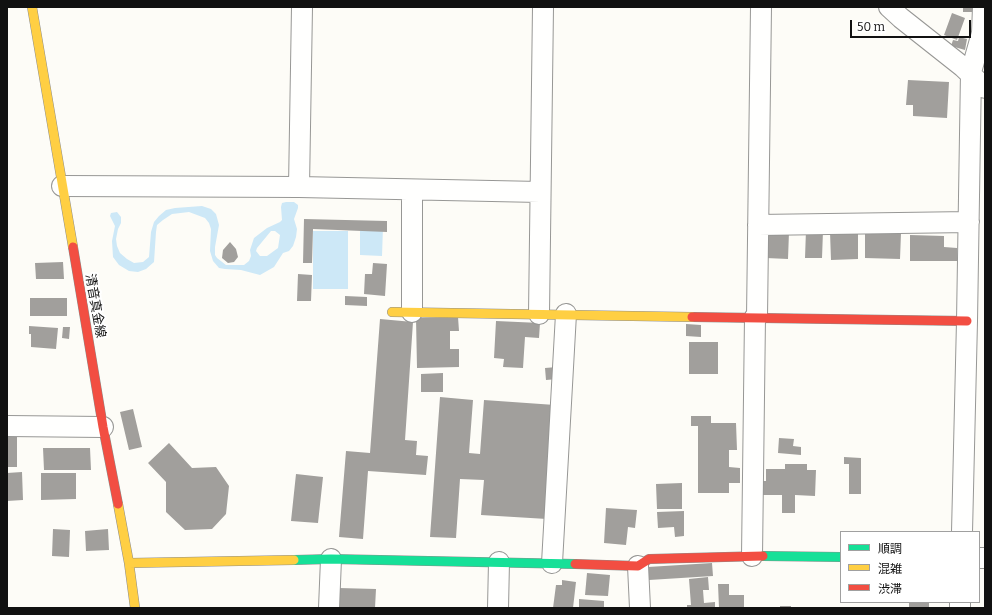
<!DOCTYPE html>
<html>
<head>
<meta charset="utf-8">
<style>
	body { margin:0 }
	#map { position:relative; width:992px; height:615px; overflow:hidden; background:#fdfcf7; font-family:Bitter,"Noto Sans JP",serif }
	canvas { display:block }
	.frame { position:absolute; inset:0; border:8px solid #111; pointer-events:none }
	.legend { position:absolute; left:840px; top:531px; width:140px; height:72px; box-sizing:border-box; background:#fff; border:1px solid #a0a0a0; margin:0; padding:5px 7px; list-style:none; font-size:12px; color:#111 }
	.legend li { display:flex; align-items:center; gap:8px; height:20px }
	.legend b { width:20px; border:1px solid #a0a0a0 }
	.scale { position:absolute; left:850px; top:20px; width:121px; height:18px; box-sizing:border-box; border:2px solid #111; border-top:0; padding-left:5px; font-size:12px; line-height:14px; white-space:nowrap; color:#111; -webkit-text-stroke:3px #fff; paint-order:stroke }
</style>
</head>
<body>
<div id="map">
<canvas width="992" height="615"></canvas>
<div class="frame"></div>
<ul class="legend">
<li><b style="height:5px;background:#16e098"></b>順調</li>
<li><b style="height:5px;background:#ffcf43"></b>混雑</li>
<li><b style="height:5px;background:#f24e42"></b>渋滞</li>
</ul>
<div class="scale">50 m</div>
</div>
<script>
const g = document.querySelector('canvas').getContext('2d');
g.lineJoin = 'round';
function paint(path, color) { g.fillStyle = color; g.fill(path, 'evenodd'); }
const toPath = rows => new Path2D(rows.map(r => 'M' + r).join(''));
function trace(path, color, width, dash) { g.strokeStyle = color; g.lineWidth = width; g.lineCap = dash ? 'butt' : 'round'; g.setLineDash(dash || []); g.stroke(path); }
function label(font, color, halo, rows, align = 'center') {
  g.font = font + ' Bitter,"Noto Sans JP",serif'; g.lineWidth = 4; g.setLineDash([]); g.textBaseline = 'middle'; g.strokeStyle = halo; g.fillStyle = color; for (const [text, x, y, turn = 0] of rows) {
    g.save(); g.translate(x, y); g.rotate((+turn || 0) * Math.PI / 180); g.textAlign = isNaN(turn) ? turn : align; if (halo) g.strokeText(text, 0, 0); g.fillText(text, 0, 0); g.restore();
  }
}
paint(toPath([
	[286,202,294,202,298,205,298,208,294,219,297,229,296,237,293,246,289,251,283,253,274,267,260,275,241,270,225,269,219,268,213,261,210,251,211,229,209,223,205,218,189,212,172,214,163,220,157,225,156,232,154,262,146,269,138,272,129,271,119,265,113,257,112,241,115,226,110,216,111,213,117,212,121,217,121,223,118,229,116,239,117,246,120,253,127,259,134,263,143,262,149,257,151,232,154,222,159,216,166,210,175,208,202,206,211,209,216,214,219,225,215,247,215,255,217,258,226,265,244,265,249,261,251,256,250,250,254,238,267,228,280,222,282,220,281,207,282,203],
	[271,231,275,231,280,235,278,248,267,256,260,256,256,251,257,248],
	[360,227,383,227,382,256,360,255],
	[313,231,348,231,348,289,313,289]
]), '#cde8f7');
paint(toPath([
	[963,7,974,7,974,12,963,12],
	[952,13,965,18,957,40,944,35],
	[959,37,967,39,965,50,951,46,953,40,958,41],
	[908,80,949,82,947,118,913,116,913,105,906,105],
	[304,219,387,221,387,232,313,229,312,263,303,263],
	[806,230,823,231,822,258,805,258],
	[858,231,858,259,831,260,830,232],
	[767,232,789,232,788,259,766,258],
	[865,232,901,233,900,259,865,258],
	[910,235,944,236,944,247,957,248,957,261,910,261],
	[230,242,236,249,238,257,234,262,228,263,222,258,223,250],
	[63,262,64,279,36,279,35,263],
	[373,263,387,264,385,296,364,294,365,274,372,274],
	[298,274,312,275,311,301,297,301],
	[345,296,367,297,367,306,345,305],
	[30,298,67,298,67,316,30,316],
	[458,317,459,331,450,331,450,349,459,349,459,367,417,368,416,318],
	[380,319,413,322,405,440,417,441,416,455,428,456,426,475,368,471,363,539,339,537,346,451,370,453],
	[496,321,540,323,539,338,525,337,523,368,503,367,504,359,494,358],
	[686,324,701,325,701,337,686,336],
	[29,326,58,328,56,349,31,347,31,334,29,334],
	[63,327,70,327,69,339,62,338],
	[689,342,718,342,718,374,689,374],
	[557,367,558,379,546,380,545,368],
	[443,373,443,392,421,392,421,374],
	[440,397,473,400,469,453,480,454,484,400,555,405,547,519,481,515,484,480,460,479,456,538,430,537],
	[133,409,142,447,129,450,120,412],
	[691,416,711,416,711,423,736,423,737,450,729,450,729,467,740,468,740,483,729,483,729,493,698,493,698,426,691,426],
	[7,434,17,434,17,467,7,467],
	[779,438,794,439,793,446,801,447,801,455,778,453],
	[169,443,192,468,216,467,229,486,226,514,212,529,185,530,166,512,166,482,148,463],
	[43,448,90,448,91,470,44,470],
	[844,457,861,458,861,494,849,494,849,464,844,464],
	[785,464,807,464,807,470,816,470,815,496,795,495,795,513,782,513,782,495,758,495,758,481,766,481,766,469,785,469],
	[22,472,23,500,7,501,7,473],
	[41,473,76,473,76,499,41,500],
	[296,474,323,477,318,523,291,521],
	[682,483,682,509,657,509,656,484],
	[606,508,637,510,635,528,628,527,626,545,604,543],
	[684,511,684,536,675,537,674,527,658,528,657,512],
	[53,529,70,530,69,557,52,556],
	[108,529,109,550,86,551,85,531],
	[712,563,713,576,649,580,648,567],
	[587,573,610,575,608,596,585,595],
	[708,577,709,590,703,590,704,603,715,602,715,608,687,608,687,605,691,605,689,579],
	[562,580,576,582,573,608,553,608,556,585,562,585],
	[718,584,729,584,729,595,744,595,744,608,719,608],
	[339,588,376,589,375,608,339,608],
	[579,599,604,601,604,608,579,608],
	[909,602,929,602,929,608,909,608],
	[780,606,791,606,791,608,780,608]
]), '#a19f9c');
const street = toPath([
	[889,7,901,18,963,67,985,88],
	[62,186,299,187,540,192],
	[299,187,302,7],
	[758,225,969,222],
	[412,312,412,190],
	[539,314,543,7],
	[757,317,761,7],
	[7,426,103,427],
	[962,532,967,321,971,72,982,33,983,7],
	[752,556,755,317],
	[979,558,985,558],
	[552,563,566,314],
	[638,566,640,608],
	[329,608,331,559],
	[498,608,499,562],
	[960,608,960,602]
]);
const fast = toPath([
	[763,556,841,557],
	[294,560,331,559,575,564]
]);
const slow = toPath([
	[32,7,73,247],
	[392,312,692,317],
	[118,504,129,563,135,608],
	[129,563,294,560]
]);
const jam = toPath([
	[73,247,103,427,118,504],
	[692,317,967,321],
	[575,564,638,566,649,559,763,556]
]);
trace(street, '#979795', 22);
trace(fast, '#8e8d8b', 10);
trace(slow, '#8e8d8b', 10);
trace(jam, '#8e8d8b', 10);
trace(street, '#fffffe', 20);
trace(fast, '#16e098', 9);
trace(slow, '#ffcf43', 9);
trace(jam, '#f24e42', 9);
label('13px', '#111', '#fff', [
	["清音真金線",95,306,80]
]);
</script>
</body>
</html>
